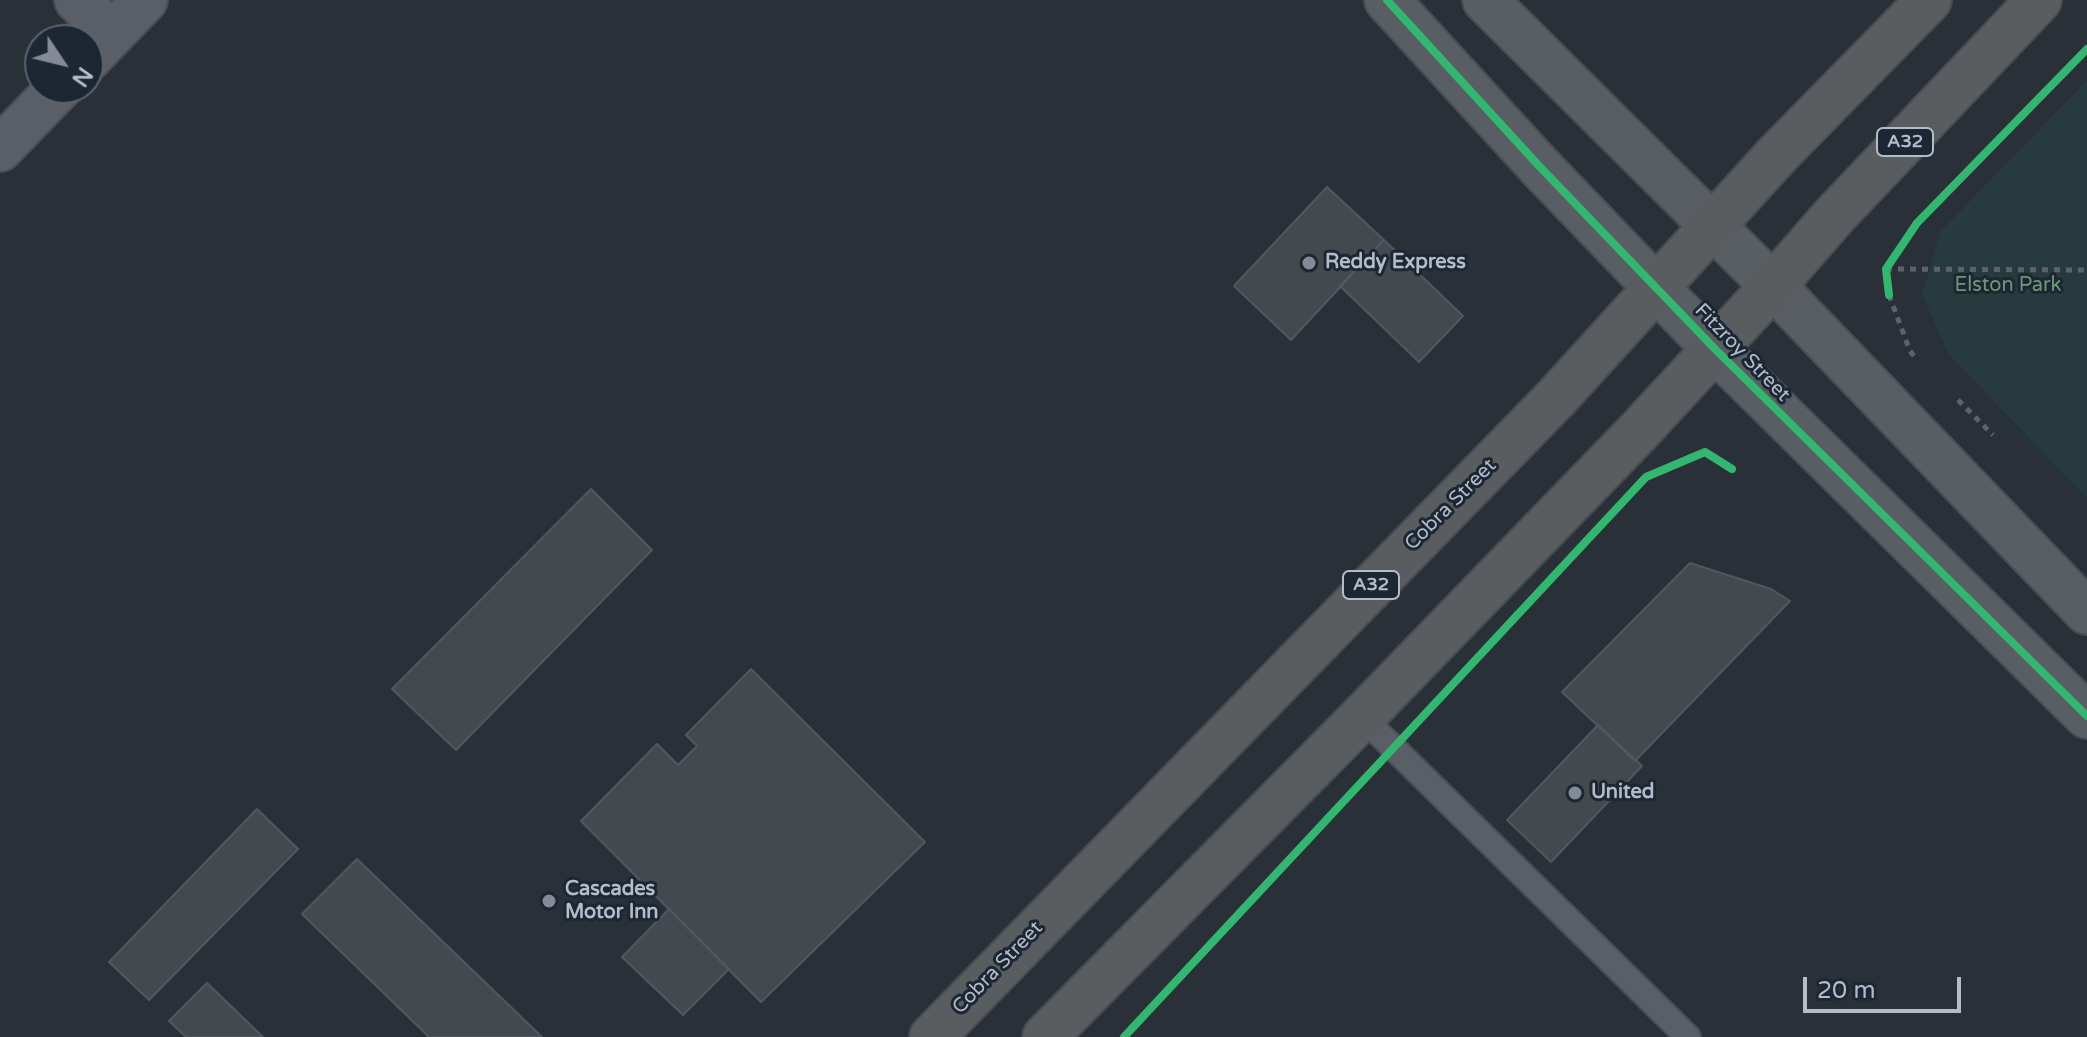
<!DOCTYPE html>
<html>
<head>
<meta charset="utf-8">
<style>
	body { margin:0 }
	#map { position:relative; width:2087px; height:1037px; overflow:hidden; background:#2a3038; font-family:"Varela Round",sans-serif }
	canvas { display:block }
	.north { position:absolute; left:24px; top:24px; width:80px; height:80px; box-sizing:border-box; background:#1d2633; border:2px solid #59626f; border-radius:50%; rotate:125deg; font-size:22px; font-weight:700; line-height:32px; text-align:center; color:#b4bcc9 }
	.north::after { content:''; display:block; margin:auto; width:28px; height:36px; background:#848b96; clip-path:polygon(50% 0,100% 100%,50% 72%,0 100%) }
	.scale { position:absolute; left:1803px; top:977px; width:158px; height:36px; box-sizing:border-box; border:4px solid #b4bcc9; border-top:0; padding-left:10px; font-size:24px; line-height:28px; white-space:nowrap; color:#b4bcc9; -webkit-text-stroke:6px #1d2633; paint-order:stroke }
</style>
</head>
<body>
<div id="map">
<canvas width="2087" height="1037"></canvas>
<div class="north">N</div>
<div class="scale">20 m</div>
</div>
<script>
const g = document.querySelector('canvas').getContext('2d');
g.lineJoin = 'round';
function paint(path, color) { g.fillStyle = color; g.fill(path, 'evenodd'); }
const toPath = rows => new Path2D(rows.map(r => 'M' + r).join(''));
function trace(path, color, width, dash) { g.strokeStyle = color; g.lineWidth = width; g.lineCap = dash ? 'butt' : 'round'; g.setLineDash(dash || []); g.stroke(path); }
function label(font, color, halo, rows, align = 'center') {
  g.font = font + ' "Varela Round",sans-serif'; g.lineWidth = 6; g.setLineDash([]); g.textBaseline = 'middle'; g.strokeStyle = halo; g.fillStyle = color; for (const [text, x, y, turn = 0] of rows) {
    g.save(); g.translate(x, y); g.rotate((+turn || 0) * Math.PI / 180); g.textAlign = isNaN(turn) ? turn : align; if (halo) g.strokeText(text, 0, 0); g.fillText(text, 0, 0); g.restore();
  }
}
paint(toPath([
	[2087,80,2087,498,1949,355,1922,294,1941,231]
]), '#273a3e');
const building = toPath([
	[1327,187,1384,240,1291,340,1234,286,1327,187],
	[1384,240,1463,316,1419,362,1340,286,1384,240],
	[591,489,652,550,456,750,392,689,591,489],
	[1690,563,1771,589,1790,601,1635,761,1562,692,1690,563],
	[751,669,925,842,761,1002,581,821,657,744,678,765,697,746,686,735,751,669],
	[1598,725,1642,766,1551,862,1507,820,1598,725],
	[257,809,298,849,149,1000,109,962,257,809],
	[357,859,542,1037,429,1037,302,914,357,859],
	[669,909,729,969,683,1015,622,957,669,909],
	[207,983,263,1037,186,1037,169,1021,207,983]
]);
paint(building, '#444950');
trace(building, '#52575f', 2);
const lane = toPath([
	[1362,717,1688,1037]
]);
const street = toPath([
	[77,0,112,34],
	[88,59,145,0],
	[0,149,59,88]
]);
const secondary = toPath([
	[1387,0,1540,167,1715,349,2087,716],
	[1485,0,1773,286,2087,612]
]);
const highway = toPath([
	[932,1037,1557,397,1776,156,1929,0],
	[1045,1037,1362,717,1638,432,1773,286,1834,216,2039,0]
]);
trace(lane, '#484c53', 28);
trace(street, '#484c53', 48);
trace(secondary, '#484c53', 48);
trace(highway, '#474c53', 48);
trace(toPath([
	[1886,269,2087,270],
	[1889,295,1910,351,1914,356],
	[1958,400,1993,435]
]), '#5d636a', 5, [6, 6]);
trace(lane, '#5a5e66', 24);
trace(street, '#5a5e66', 44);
trace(secondary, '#595d64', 44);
trace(highway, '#5a5d60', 44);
trace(toPath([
	[1387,0,1540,167,1715,349,2087,716],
	[1889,295,1886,269,1917,223,2087,49],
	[1124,1037,1646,477,1705,452,1732,469]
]), '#33b770', 8);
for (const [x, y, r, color] of [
	[1309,263,8,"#848b96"],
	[1575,793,8,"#848b96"],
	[549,901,8,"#848b96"]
]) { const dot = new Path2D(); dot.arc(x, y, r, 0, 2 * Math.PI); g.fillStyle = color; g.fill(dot); trace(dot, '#1d2633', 3); }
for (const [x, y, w] of [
	[1905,142,56],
	[1371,585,56]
]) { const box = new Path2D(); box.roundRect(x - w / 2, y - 14, w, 28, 6); g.fillStyle = '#1d2633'; g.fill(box); trace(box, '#b4bcc9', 2); }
label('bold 18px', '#b4bcc9', null, [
	["A32",1905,142],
	["A32",1371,585]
]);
label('bold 20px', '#b4bcc9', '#1d2633', [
	["Reddy Express",1325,263],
	["United",1591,793],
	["Cascades",565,890],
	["Motor Inn",565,913]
], 'left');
label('20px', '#6b9a76', '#1d2633', [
	["Elston Park",2008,286]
]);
label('20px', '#b4bcc9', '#1d2633', [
	["Fitzroy Street",1742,353,46],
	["Cobra Street",1451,505,-45],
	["Cobra Street",998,968,-46]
]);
</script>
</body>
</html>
